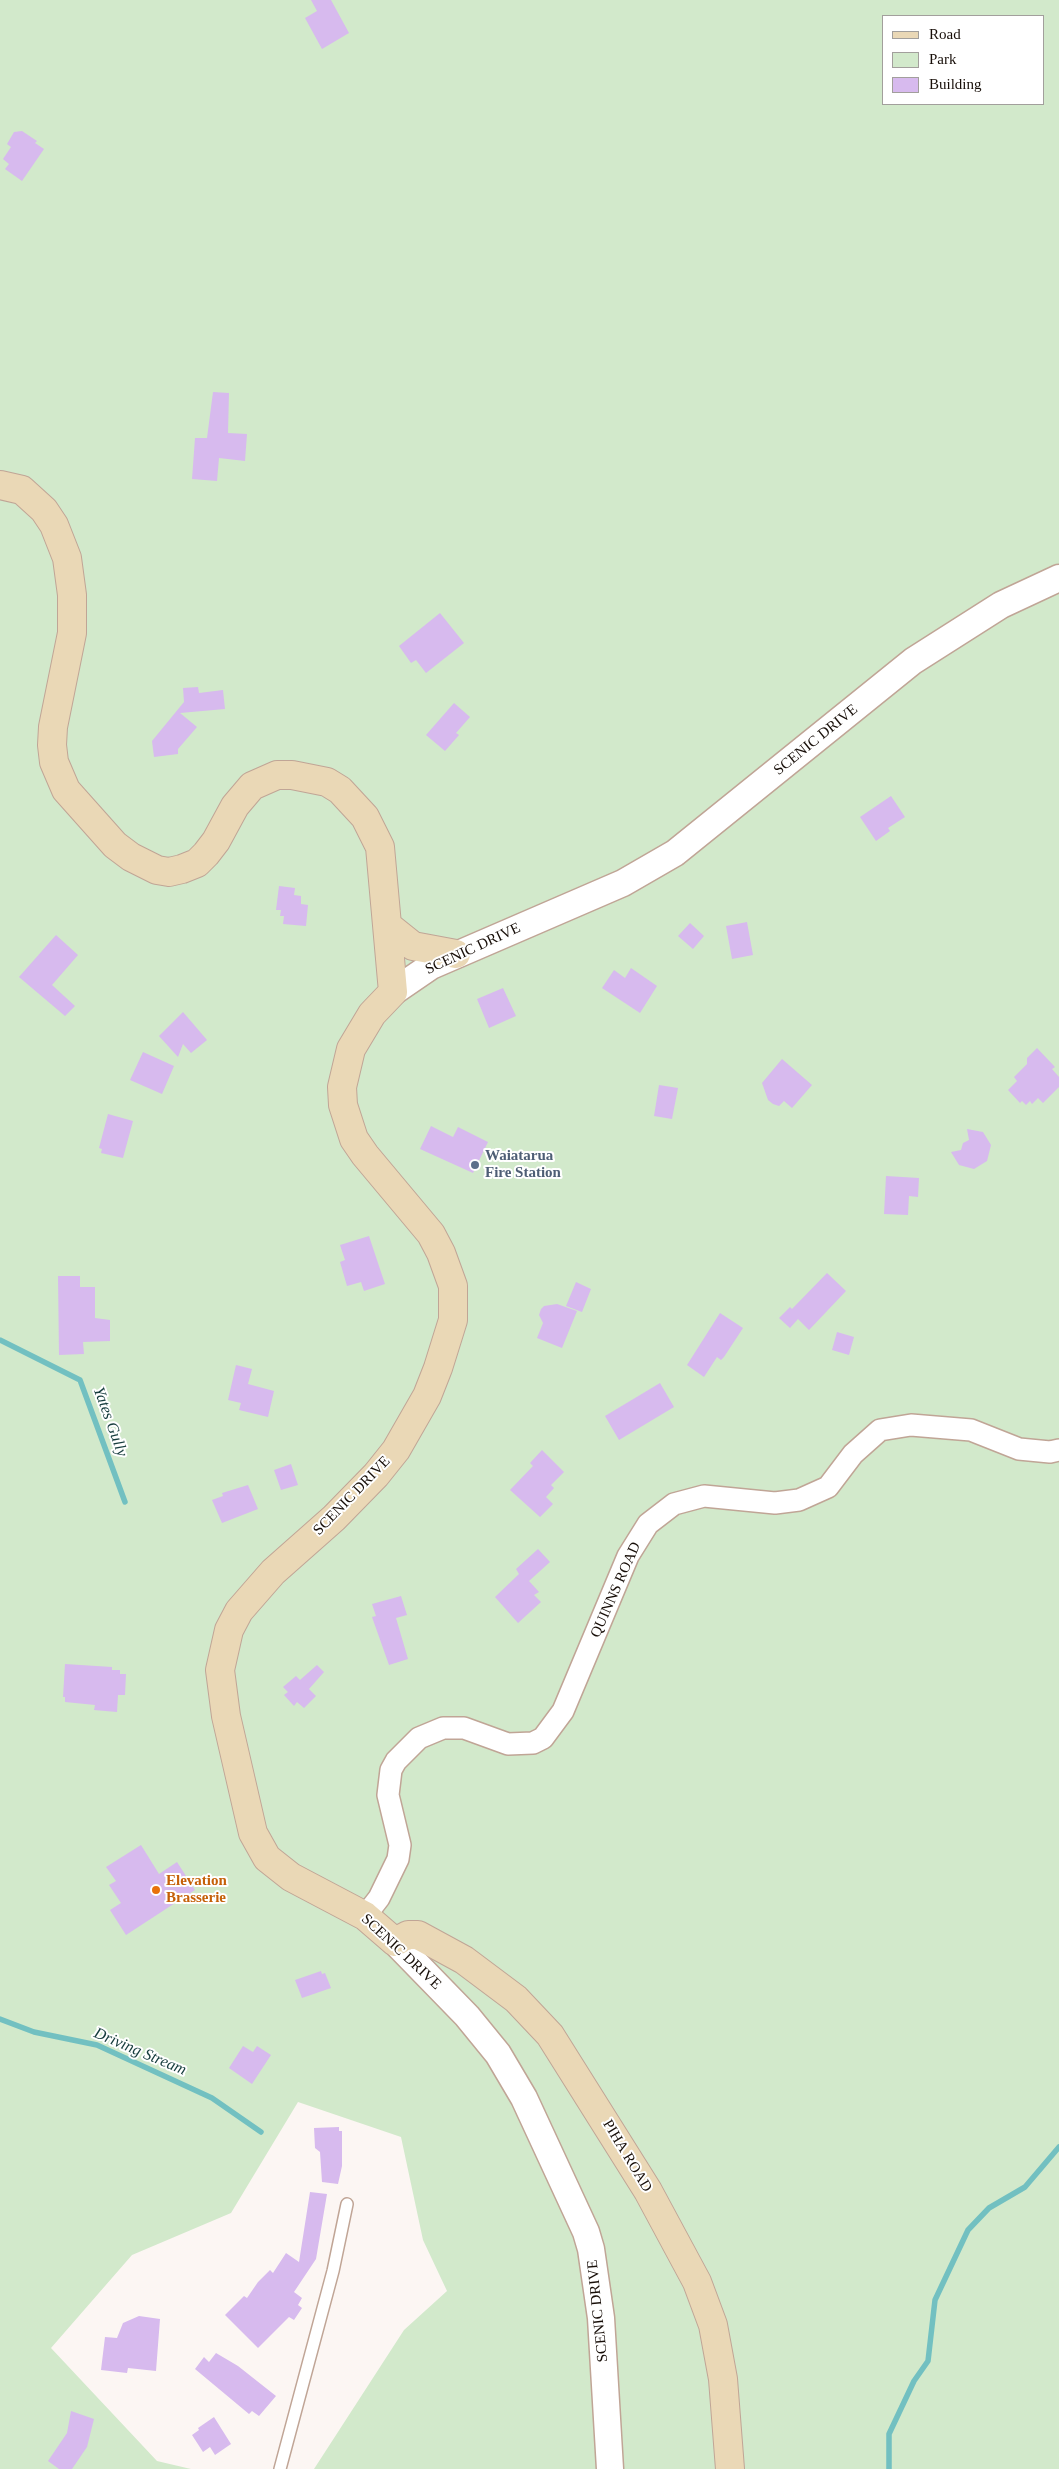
<!DOCTYPE html>
<html>
<head>
<meta charset="utf-8">
<style>
	body { margin:0 }
	#map { position:relative; width:1059px; height:2469px; overflow:hidden; background:#fcf6f3; font-family:"Times New Roman",serif }
	canvas { display:block }
	.legend { position:absolute; left:882px; top:15px; width:162px; height:90px; box-sizing:border-box; background:#fff; border:1px solid #a29f9c; margin:0; padding:6px 9px; list-style:none; font-size:15px; color:#170e08 }
	.legend li { display:flex; align-items:center; gap:10px; height:25px }
	.legend b { width:25px; border:1px solid #a29f9c }
</style>
</head>
<body>
<div id="map">
<canvas width="1059" height="2469"></canvas>
<ul class="legend">
<li><b style="height:6px;background:#ead8b6"></b>Road</li>
<li><b style="height:14px;background:#d2e9cb"></b>Park</li>
<li><b style="height:14px;background:#d7baee"></b>Building</li>
</ul>
</div>
<script>
const g = document.querySelector('canvas').getContext('2d');
g.lineJoin = 'round';
function paint(path, color) { g.fillStyle = color; g.fill(path, 'evenodd'); }
const toPath = rows => new Path2D(rows.map(r => 'M' + r).join(''));
function trace(path, color, width, dash) { g.strokeStyle = color; g.lineWidth = width; g.lineCap = dash ? 'butt' : 'round'; g.setLineDash(dash || []); g.stroke(path); }
function label(font, color, halo, rows, align = 'center') {
  g.font = font + ' "Times New Roman",serif'; g.lineWidth = 4; g.setLineDash([]); g.textBaseline = 'middle'; g.strokeStyle = halo; g.fillStyle = color; for (const [text, x, y, turn = 0] of rows) {
    g.save(); g.translate(x, y); g.rotate((+turn || 0) * Math.PI / 180); g.textAlign = isNaN(turn) ? turn : align; if (halo) g.strokeText(text, 0, 0); g.fillText(text, 0, 0); g.restore();
  }
}
paint(toPath([
	[0,0,1059,0,1059,2469,314,2469,404,2330,447,2291,423,2240,401,2137,298,2102,231,2213,132,2255,51,2348,157,2461,191,2469,0,2469],
	[883,16,1043,16,1043,104,883,104]
]), '#d2e9cb');
trace(toPath([
	[0,1340,80,1380,125,1502],
	[0,2019,34,2032,97,2045,212,2098,261,2132],
	[889,2469,889,2434,914,2381,928,2361,935,2300,968,2230,989,2208,1025,2187,1059,2147]
]), '#72c0c1', 5.5);
paint(toPath([
	[311,0,331,0,349,33,322,49,305,18,317,11],
	[22,131,37,141,35,143,44,149,22,181,5,169,9,164,3,159,11,147,7,144,14,132],
	[213,392,229,393,228,433,247,434,245,461,219,458,217,481,192,479,195,438,207,438],
	[440,613,464,643,426,673,416,660,411,663,399,646],
	[198,687,199,693,223,690,225,709,180,713,197,727,178,749,178,754,154,757,152,741,184,702,183,688],
	[454,703,470,717,456,733,459,735,445,751,426,735],
	[891,796,905,817,888,828,890,831,876,841,860,817],
	[279,886,295,888,294,895,301,896,301,904,308,905,306,926,283,924,284,916,280,916,281,910,276,910],
	[747,922,753,955,732,959,726,926],
	[690,923,704,936,693,949,678,936],
	[56,935,78,955,52,985,75,1006,65,1016,19,977],
	[631,968,657,986,640,1013,602,988,614,970,625,978],
	[503,988,516,1016,489,1028,477,999],
	[183,1012,207,1040,191,1053,183,1044,178,1057,159,1036],
	[1037,1048,1055,1067,1052,1069,1059,1077,1059,1087,1043,1103,1038,1098,1032,1104,1030,1101,1026,1105,1022,1101,1020,1103,1008,1090,1017,1081,1014,1077,1027,1064,1027,1058],
	[143,1052,174,1066,162,1094,130,1080],
	[782,1059,812,1085,792,1108,784,1101,779,1106,773,1104,768,1100,762,1083],
	[659,1085,678,1088,672,1119,654,1116],
	[108,1114,133,1121,123,1158,101,1153,102,1149,99,1148],
	[431,1126,453,1137,458,1127,488,1142,473,1173,420,1149],
	[967,1129,983,1132,991,1145,987,1161,974,1169,959,1165,951,1152,961,1150,963,1143,969,1140],
	[886,1176,919,1178,918,1197,909,1196,908,1215,884,1214],
	[369,1236,385,1284,364,1291,361,1282,347,1286,340,1262,345,1260,340,1245],
	[827,1273,846,1291,809,1330,798,1319,790,1328,779,1318,790,1307,792,1309],
	[58,1276,80,1276,80,1287,95,1287,95,1318,110,1320,110,1341,83,1342,84,1354,59,1355],
	[576,1282,591,1289,582,1312,566,1306],
	[557,1304,577,1311,562,1348,537,1338,543,1323,539,1315,541,1309,544,1306],
	[720,1313,743,1328,724,1357,721,1360,717,1357,704,1377,687,1365],
	[837,1332,854,1337,849,1355,832,1350],
	[236,1365,252,1369,248,1384,274,1391,268,1417,239,1410,241,1403,228,1400],
	[660,1383,674,1407,619,1440,605,1416],
	[542,1450,564,1472,551,1485,554,1488,546,1497,553,1504,540,1517,510,1490,533,1466,530,1463],
	[291,1464,298,1485,281,1490,274,1470],
	[248,1485,258,1509,222,1523,212,1500,223,1496,222,1493],
	[538,1549,550,1562,529,1581,539,1592,534,1595,541,1602,518,1623,495,1597,519,1574,516,1569],
	[401,1596,407,1615,396,1618,408,1659,389,1665,372,1617,376,1616,372,1604],
	[65,1664,112,1667,112,1670,120,1670,120,1674,126,1674,125,1695,118,1695,117,1712,94,1710,95,1705,65,1702,65,1697,63,1697],
	[317,1665,324,1672,309,1689,316,1696,304,1708,297,1702,294,1706,284,1695,288,1692,283,1687,296,1676,300,1680],
	[141,1845,159,1874,177,1862,195,1890,126,1935,110,1910,121,1903,109,1885,116,1881,106,1867],
	[321,1971,322,1974,325,1973,331,1988,302,1998,295,1980],
	[243,2046,253,2052,257,2046,271,2055,252,2084,229,2068],
	[339,2127,339,2131,342,2131,342,2166,338,2184,322,2182,320,2152,315,2148,314,2128],
	[310,2192,327,2194,316,2259,294,2292,302,2298,298,2305,302,2308,294,2320,289,2317,258,2348,225,2315,244,2296,247,2298,258,2282,270,2270,273,2273,286,2253,299,2262],
	[139,2316,160,2319,156,2371,128,2368,127,2373,101,2370,105,2337,117,2338,123,2323],
	[216,2353,238,2366,276,2396,259,2416,252,2411,249,2414,195,2369,204,2357,209,2362],
	[71,2411,94,2419,87,2447,72,2469,59,2469,48,2461,67,2433],
	[214,2417,231,2444,215,2455,210,2447,203,2452,192,2435,199,2430,198,2428]
]), '#d7baee');
const service = toPath([
	[280,2469,333,2271,347,2204]
]);
const minor = toPath([
	[365,1916,379,1898,398,1859,400,1845,388,1795,391,1770,396,1761,419,1738,443,1728,464,1728,508,1744,533,1743,543,1738,563,1711,628,1556,648,1524,674,1504,704,1496,775,1503,799,1500,828,1487,853,1454,880,1430,911,1425,971,1430,1019,1449,1050,1452,1059,1450]
]);
const tertiary = toPath([
	[393,992,431,966,623,883,675,853,913,661,1001,605,1059,578],
	[395,1942,467,2016,498,2054,524,2098,586,2232,591,2249,601,2318,610,2469]
]);
const secondary = toPath([
	[0,485,22,490,44,510,54,525,67,558,72,595,72,633,53,727,52,745,54,762,66,790,115,845,131,857,157,870,169,872,182,869,197,863,206,854,216,841,235,806,252,786,277,775,292,775,327,782,340,790,365,817,380,847,393,992,372,1014,351,1049,342,1087,343,1105,354,1139,365,1155,431,1234,441,1253,453,1286,453,1320,438,1368,427,1396,396,1450,376,1475,334,1518,273,1572,239,1611,229,1630,220,1670,226,1716,253,1833,267,1858,291,1877,365,1916,395,1942,408,1935,418,1935,464,1960,516,1999,550,2035,648,2191,697,2282,713,2325,723,2379,730,2469],
	[388,926,413,946,456,954]
]);
trace(service, '#c0a596', 14);
trace(minor, '#c0a596', 24);
trace(tertiary, '#c0a596', 29);
trace(secondary, '#c0a596', 30);
trace(service, '#fff', 11);
trace(minor, '#fff', 21);
trace(tertiary, '#fff', 26);
trace(secondary, '#ead8b6', 28);
for (const [x, y, r, color] of [
	[475,1165,5,"#5c6f8a"],
	[156,1890,5,"#e8710a"]
]) { const dot = new Path2D(); dot.arc(x, y, r, 0, 2 * Math.PI); g.fillStyle = color; g.fill(dot); trace(dot, '#fff', 2); }
label('15px', '#170e08', '#fff', [
	["SCENIC DRIVE",816,740,-39],
	["SCENIC DRIVE",473,949,-25],
	["SCENIC DRIVE",352,1496,-46],
	["QUINNS ROAD",616,1590,-66],
	["SCENIC DRIVE",401,1952,43],
	["PIHA ROAD",627,2156,59],
	["SCENIC DRIVE",598,2311,-96]
]);
label('bold 15px', '#4e5e75', '#fff', [
	["Waiatarua",485,1156],
	["Fire Station",485,1173]
], 'left');
label('bold 15px', '#c56008', '#fff', [
	["Elevation",166,1881],
	["Brasserie",166,1898]
], 'left');
label('italic 16px', '#163c3d', '#fff', [
	["Yates Gully",110,1422,70],
	["Driving Stream",140,2052,23]
]);
</script>
</body>
</html>
